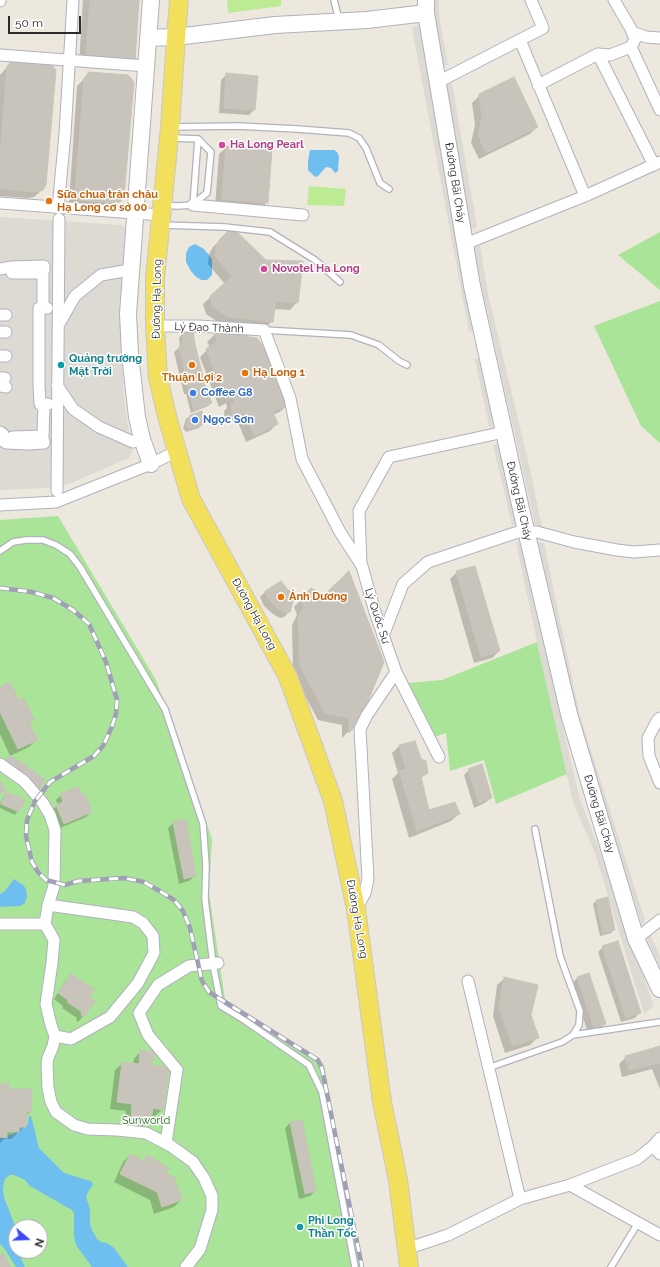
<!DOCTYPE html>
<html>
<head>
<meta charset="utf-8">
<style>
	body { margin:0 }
	#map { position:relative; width:660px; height:1267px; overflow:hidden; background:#ede8dd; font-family:Raleway,sans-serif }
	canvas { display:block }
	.north { position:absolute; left:8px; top:1219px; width:40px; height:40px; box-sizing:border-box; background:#fff; border:1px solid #aaa; border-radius:50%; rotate:109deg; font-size:11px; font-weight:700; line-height:16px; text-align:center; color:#2b2b2b }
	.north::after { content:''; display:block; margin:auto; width:14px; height:18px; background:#3b48fc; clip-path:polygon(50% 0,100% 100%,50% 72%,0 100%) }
	.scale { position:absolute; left:8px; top:16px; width:73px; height:18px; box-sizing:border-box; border:2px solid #2b2b2b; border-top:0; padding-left:5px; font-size:12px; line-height:14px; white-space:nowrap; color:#2b2b2b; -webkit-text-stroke:3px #fff; paint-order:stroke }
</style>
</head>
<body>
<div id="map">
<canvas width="660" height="1267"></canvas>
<div class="north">N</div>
<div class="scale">50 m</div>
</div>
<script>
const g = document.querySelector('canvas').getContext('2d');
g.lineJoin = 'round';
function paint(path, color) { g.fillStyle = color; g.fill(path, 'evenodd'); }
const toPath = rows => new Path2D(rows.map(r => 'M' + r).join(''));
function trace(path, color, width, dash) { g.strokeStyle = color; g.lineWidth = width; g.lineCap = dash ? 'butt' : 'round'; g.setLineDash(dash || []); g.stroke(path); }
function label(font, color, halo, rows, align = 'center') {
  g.font = font + ' Raleway,sans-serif'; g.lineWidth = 3; g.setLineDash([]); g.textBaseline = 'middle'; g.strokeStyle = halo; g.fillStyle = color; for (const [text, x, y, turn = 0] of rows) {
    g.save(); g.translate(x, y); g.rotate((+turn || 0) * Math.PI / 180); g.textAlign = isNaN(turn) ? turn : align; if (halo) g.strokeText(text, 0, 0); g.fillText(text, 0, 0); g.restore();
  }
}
paint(toPath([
	[660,232,660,290,618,255],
	[660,301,660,443,641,426,594,326],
	[58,516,156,680,212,839,209,893,225,999,324,1064,362,1267,0,1267,0,520],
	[16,1227,40,1227,40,1251,16,1251],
	[537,642,567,774,496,804,484,760,450,771,446,733,435,737,408,683,442,680]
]), '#aae498');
paint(toPath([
	[227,0,281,0,281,6,228,13],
	[309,186,346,189,344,206,307,205]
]), '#bceb94');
paint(toPath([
	[432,0,439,0,439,15,448,65,443,66,434,17],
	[419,24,475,330,469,332,412,28],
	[452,83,477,227,470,230,445,84],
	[0,217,121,225,125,227,121,332,124,398,132,451,129,458,71,483,48,488,0,490],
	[480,245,488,294,530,469,542,527,535,525,473,248],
	[481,358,496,426,489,427,475,359],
	[500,444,520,525,512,525,493,445],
	[516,542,522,543,527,571,579,796,600,852,654,1006,644,1014,595,853,573,802,537,642],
	[538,542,544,543,580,716,645,920,642,925,576,716],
	[650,934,660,956,660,967,647,939]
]), '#dddad4');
paint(toPath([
	[310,150,334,150,337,152,339,156,338,171,335,173,331,168,326,167,318,176,315,177,308,170,308,161],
	[195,244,204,249,212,259,212,275,207,280,201,280,195,276,191,271,186,262,186,253,189,247],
	[14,879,23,885,26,889,27,896,25,903,20,906,0,907,0,894,4,892],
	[29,1116,31,1116,39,1148,64,1173,87,1180,91,1181,93,1184,88,1192,86,1197,90,1209,90,1224,92,1230,97,1239,101,1242,107,1243,114,1248,128,1267,92,1267,76,1245,74,1236,74,1213,72,1210,30,1186,25,1180,14,1175,10,1175,5,1179,4,1182,3,1190,4,1197,15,1226,16,1251,18,1251,22,1261,25,1267,16,1267,4,1248,0,1244,0,1135,11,1135,15,1133,28,1124]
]), '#6ebff0');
paint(toPath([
	[83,0,138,0,121,69,82,68,79,64],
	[12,62,42,190,34,197,28,198,0,196,0,75],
	[90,73,119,201,112,209,71,207,69,203,77,86],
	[227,74,254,110,249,115,219,113,221,80],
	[480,95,537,127,530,134,479,159,471,143,475,125,472,103],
	[227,147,267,202,260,210,215,206,219,154],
	[228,232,297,302,290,310,274,309,272,321,265,328,221,324,206,314,203,304,225,284,208,264,209,254,213,247],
	[182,334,194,344,204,385,211,403,208,406,191,413,186,394,184,394,174,352,180,347,179,338],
	[247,334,288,404,281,411,273,415,277,423,270,431,246,442,237,420,225,423,224,411,227,408,226,403,219,407,200,357,210,347,207,342,214,335],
	[190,416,202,424,199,428,186,432,183,428,186,419],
	[457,572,499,651,492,658,474,663,450,579],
	[281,582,290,611,284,617,280,618,273,614,264,606,260,597,265,592],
	[311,589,359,721,342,738,342,725,318,720,293,673,292,625,297,615,294,607],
	[0,688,19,701,33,720,29,724,36,740,29,747,10,756,0,734],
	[414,742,420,760,427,773,420,779,429,811,459,814,451,821,409,838,392,779,398,773,392,753,399,746],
	[469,770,491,798,485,803,474,808,464,775],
	[7,793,18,811,15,815,0,808,0,804,3,797],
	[61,795,91,812,86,817,58,829,51,811,58,805,56,800],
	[173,823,195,876,189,881,179,884,168,828],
	[607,898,614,930,611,933,600,936,593,904,596,901],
	[603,947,640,1012,635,1018,621,1022,598,952],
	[588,974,605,1024,599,1029,588,1033,572,984,577,978],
	[72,975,88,997,94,1001,83,1016,78,1022,76,1020,77,1018,62,1008,63,1006,54,999,66,980],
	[505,978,538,1037,530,1045,505,1053,493,1016,497,985],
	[660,1047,660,1089,652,1069,622,1077,619,1064,626,1057],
	[141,1051,151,1065,163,1109,155,1116,151,1116,150,1120,143,1127,124,1124,126,1111,110,1109,115,1070,123,1063,133,1064,134,1059],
	[0,1085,8,1090,30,1112,26,1116,25,1126,11,1139,4,1139,0,1143],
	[290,1123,315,1191,310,1196,299,1199,285,1128],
	[130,1155,143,1162,148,1156,165,1173,181,1200,174,1207,154,1214,150,1200,114,1182,123,1162]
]), '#0003');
const building = toPath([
	[90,0,139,0,135,60,86,56,90,0],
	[12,61,51,64,56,70,46,185,43,190,35,192,1,189,0,187,0,156,7,66,12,61],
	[89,72,128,75,134,82,124,196,120,202,113,203,79,200,75,195,84,78,89,72],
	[226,73,258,76,255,110,224,108,226,73],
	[514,77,538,127,486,153,478,135,482,117,479,94,514,77],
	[226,146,272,149,268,203,222,199,226,146],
	[235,230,266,260,303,261,298,303,276,301,273,322,229,317,213,307,210,296,232,276,215,256,216,246,220,239,228,231,235,230],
	[193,332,195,344,183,345,182,333,193,332],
	[248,333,249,337,257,338,263,346,289,404,273,412,278,424,254,436,245,413,232,417,231,403,235,403,233,397,226,400,206,349,218,340,214,334,248,333],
	[195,344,205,385,189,390,179,346,195,344],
	[205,385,212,403,194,410,189,390,205,385],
	[202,411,203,425,189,429,186,425,190,415,202,411],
	[475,566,500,651,481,657,456,571,475,566],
	[349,571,384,662,360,721,349,733,349,718,325,713,300,666,298,617,304,607,301,599,311,588,324,595,349,571],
	[281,581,288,590,295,594,290,612,286,613,278,609,269,600,265,591,281,581],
	[10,682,19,700,24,698,34,720,29,723,38,740,18,749,0,712,0,687,10,682],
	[415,741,421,759,426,761,428,773,421,777,429,810,455,802,460,814,417,831,399,771,406,769,399,745,415,741],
	[9,755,28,766,27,770,31,769,45,780,39,790,4,765,9,755],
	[482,764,492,798,479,803,468,769,482,764],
	[0,781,6,790,0,794,0,781],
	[78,787,82,795,85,794,92,812,64,824,56,805,63,802,60,794,78,787],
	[6,792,25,800,19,812,1,804,6,792],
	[186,819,196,876,184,879,173,822,186,819],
	[608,897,615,930,603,933,596,900,608,897],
	[618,941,641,1013,626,1018,602,946,618,941],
	[589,973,606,1024,594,1028,577,977,589,973],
	[71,974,94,989,89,997,95,1001,84,1017,81,1015,82,1012,67,1002,68,1000,58,993,71,974],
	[504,977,538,985,531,1015,539,1038,513,1046,499,1009,504,977],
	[660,1046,660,1063,629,1070,625,1056,660,1046],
	[140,1050,154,1052,152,1065,169,1067,163,1110,153,1108,151,1120,131,1118,132,1104,117,1102,122,1062,139,1064,140,1050],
	[0,1084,9,1084,9,1089,32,1089,31,1112,27,1112,26,1127,19,1127,19,1132,7,1132,7,1138,0,1137,0,1084],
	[302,1120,316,1191,305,1194,290,1122,302,1120],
	[130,1154,144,1161,147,1155,169,1168,166,1173,174,1177,182,1200,162,1207,157,1192,120,1174,130,1154],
	[3,1253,11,1267,0,1267,0,1255,3,1253]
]);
paint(building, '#c8c4bc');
trace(building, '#c8c4b6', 1);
const lane = toPath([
	[334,0,339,20],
	[172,127,237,126,297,129,349,133,359,138,366,148,380,183,389,189],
	[193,204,207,193,211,152,198,139],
	[164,205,178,206,193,205,198,139,172,138],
	[162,225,225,227,270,232,315,260,340,282],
	[264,330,351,335,379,345,399,361,407,365],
	[0,551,13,542,26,540,43,540,56,545,70,554,80,567,165,709,203,824,206,866,205,899,213,964,221,1006,244,1020,309,1065,322,1092,355,1267],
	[573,1035,660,1022],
	[488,1068,562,1042,573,1035,579,1025,580,1011,560,956,535,829],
	[611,1267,638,1223]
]);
const street = toPath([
	[0,1,0,0],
	[632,32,646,37,660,38],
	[520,40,585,196],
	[631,47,660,110],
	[598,54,654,165],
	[0,55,146,66],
	[438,82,543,28,531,0],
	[538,85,598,54,610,55,631,47,635,39,631,29,614,0],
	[0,203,161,215],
	[193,205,303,215],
	[58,208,65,134,73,0],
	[465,244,585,196,660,162],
	[0,269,11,267,44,266,44,270,12,270,12,273,43,273,43,308],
	[47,308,39,308,39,385,40,404,48,404],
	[0,315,6,315],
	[59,324,75,296,101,275,124,271],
	[155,326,198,326,264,330,290,398,302,459,340,532,362,566,375,612,396,672,367,715,360,729,368,879,365,893,356,909],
	[0,332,6,332],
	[0,356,6,356],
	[0,378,5,378],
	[57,385,73,409,99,427,133,442],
	[0,386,6,387],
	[0,432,3,434,3,441,6,443,28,444,44,443,44,441,12,440,12,437,43,436,44,404],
	[57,491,59,219],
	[0,505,56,502,151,464,177,451],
	[361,565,359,511,389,457,504,432],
	[383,636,403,584,428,562,521,531,537,532,574,542,617,550,634,552,660,550],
	[396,672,439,757],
	[660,718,657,721,648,738,649,756,660,783],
	[0,764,24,781,43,803,50,815,55,830,54,886,48,905,45,924,54,940,52,963,46,1004,51,1025,55,1036,53,1046,48,1058,47,1064,48,1088,51,1102,56,1112,74,1125,88,1129,117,1130,146,1133,171,1146,193,1162,204,1178,212,1196,212,1210,200,1249,186,1267],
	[48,905,133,917,143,923,153,936,154,953,138,983,110,1017,71,1039,55,1036],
	[0,924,45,924],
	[636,939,660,920],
	[468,981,520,1199],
	[166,1143,177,1070,148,1035,139,1013,158,985,189,966,218,963],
	[653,1146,660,1154],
	[570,1185,660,1235],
	[415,1246,448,1235,520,1199,570,1185,637,1159,653,1146,660,1138]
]);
const secondary = toPath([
	[151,0,128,314,130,354,137,417,142,439,151,464],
	[426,0,426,13,472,286,521,509,569,714,636,939,660,989],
	[148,38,176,37,275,25,367,20,426,13]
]);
const primary = toPath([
	[179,0,176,37,170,127,155,278,155,326,158,378,168,420,191,499,288,677,333,801,356,909,382,1102,398,1180,409,1267]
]);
trace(lane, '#b1b1bf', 8);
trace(street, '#b1b1bf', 13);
trace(secondary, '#b1b1bf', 18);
trace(primary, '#c8c8c8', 20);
trace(lane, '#fff', 5.5);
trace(street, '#fff', 11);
trace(secondary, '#fff', 16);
trace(primary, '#f2e05c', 18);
const rail = toPath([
	[0,588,32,592,53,598,73,610,89,624,106,662,117,700,116,714,111,729,103,746,94,756,50,782,35,801,27,820,26,836,32,862,38,872,46,880,65,885,78,881,124,878,144,882,163,893,174,900,183,911,190,928,202,981,209,992,318,1060,322,1069,362,1267]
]);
trace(rail, '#9fa0b5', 4.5);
trace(rail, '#fff', 3, [9]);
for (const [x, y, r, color] of [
	[222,145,4,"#d1479c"],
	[49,201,4,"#e8710a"],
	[264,269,4,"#d1479c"],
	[61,365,4,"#0f9aa8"],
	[192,365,4,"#e8710a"],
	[245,373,4,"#e8710a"],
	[193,393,4,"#3f7fe0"],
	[195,420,4,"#3f7fe0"],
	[281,597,4,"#e8710a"],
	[300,1227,4,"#0f9aa8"]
]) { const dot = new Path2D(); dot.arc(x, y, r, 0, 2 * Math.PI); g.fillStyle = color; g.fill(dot); trace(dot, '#fff', 1.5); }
label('bold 11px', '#b23c85', '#fff', [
	["Ha Long Pearl",230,145],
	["Novotel Ha Long",272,269]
], 'left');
label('11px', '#2b2b2b', '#fff', [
	["Đường Bãi Cháy",455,183,81],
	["Đường Hạ Long",157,299,-89],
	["Lý Đạo Thành",209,328,2],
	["Đường Bãi Cháy",519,501,77],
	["Đường Hạ Long",254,614,61],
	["Lý Quốc Sư",377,616,72],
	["Đường Bãi Cháy",599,814,73],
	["Đường Hạ Long",357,919,80]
]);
label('bold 11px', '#c56008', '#fff', [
	["Sữa chua trân châu",57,195],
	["Hạ Long cơ sở 00",57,208],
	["Hạ Long 1",253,373],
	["Thuận Lợi 2",192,378,"center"],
	["Ánh Dương",289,597]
], 'left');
label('bold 11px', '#0d838f', '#fff', [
	["Quảng trường",69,359],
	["Mặt Trời",69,372],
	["Phi Long",308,1221],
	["Thần Tốc",308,1234]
], 'left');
label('bold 11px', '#366cbe', '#fff', [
	["Coffee G8",201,393],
	["Ngọc Sơn",203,420]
], 'left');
label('11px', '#216919', '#fff', [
	["Sunworld",146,1121]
]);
</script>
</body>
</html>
